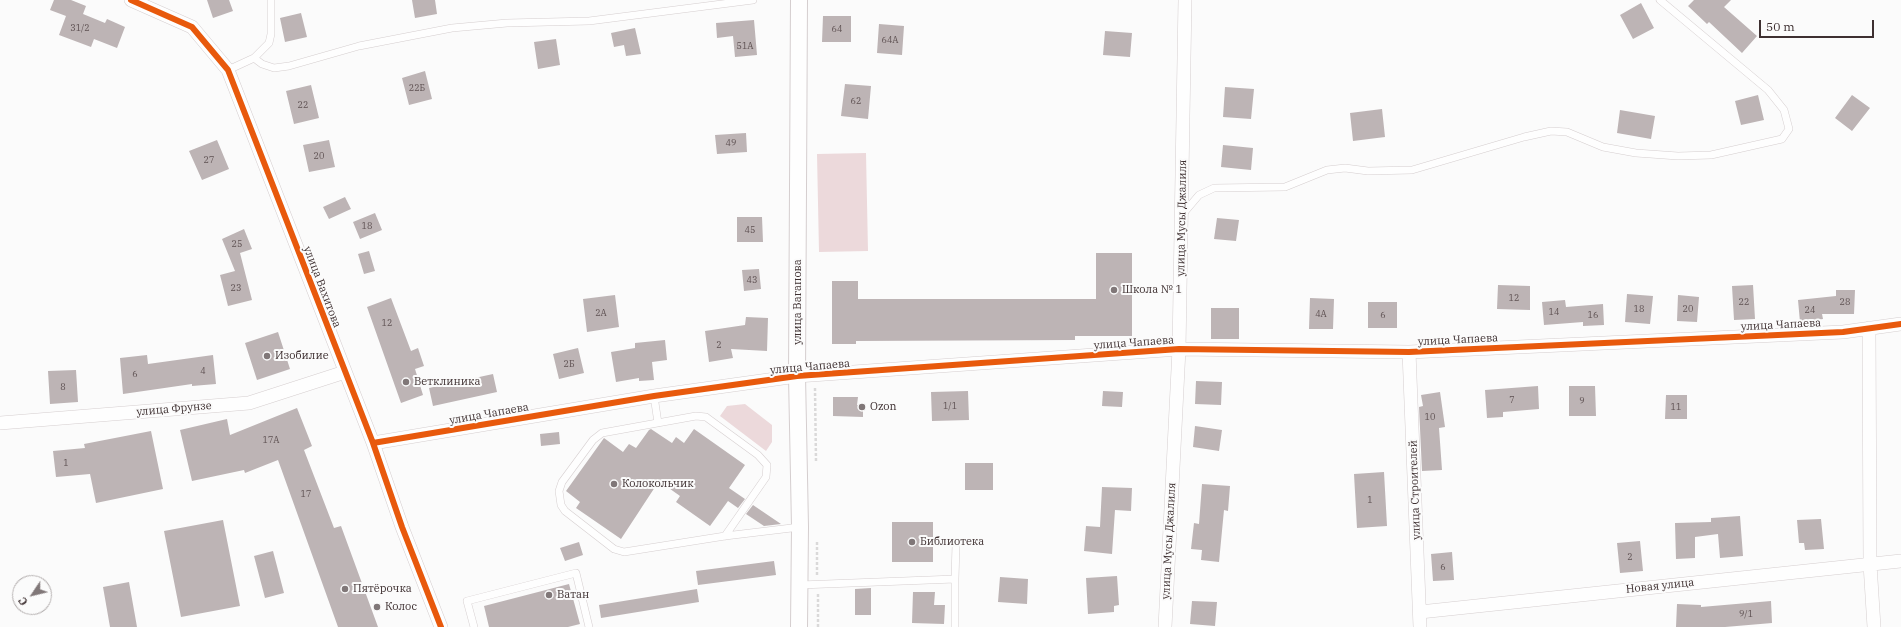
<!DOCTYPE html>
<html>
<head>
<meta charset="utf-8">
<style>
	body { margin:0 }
	#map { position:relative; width:1901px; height:627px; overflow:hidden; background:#fbfbfb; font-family:"IBM Plex Serif",serif }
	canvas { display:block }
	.north { position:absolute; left:12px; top:575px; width:40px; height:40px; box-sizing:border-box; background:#fbfbfb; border:1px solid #afaaaa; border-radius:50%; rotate:235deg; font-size:11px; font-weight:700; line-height:16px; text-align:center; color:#3e3031 }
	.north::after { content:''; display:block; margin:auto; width:14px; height:18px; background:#807778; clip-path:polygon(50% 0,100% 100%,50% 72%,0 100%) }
	.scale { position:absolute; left:1759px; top:20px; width:115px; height:18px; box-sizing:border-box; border:2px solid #3e3031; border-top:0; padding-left:5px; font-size:12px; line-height:14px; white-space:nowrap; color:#3e3031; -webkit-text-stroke:3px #fbfbfb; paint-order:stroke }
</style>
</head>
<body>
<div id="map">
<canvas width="1901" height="627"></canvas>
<div class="north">С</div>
<div class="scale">50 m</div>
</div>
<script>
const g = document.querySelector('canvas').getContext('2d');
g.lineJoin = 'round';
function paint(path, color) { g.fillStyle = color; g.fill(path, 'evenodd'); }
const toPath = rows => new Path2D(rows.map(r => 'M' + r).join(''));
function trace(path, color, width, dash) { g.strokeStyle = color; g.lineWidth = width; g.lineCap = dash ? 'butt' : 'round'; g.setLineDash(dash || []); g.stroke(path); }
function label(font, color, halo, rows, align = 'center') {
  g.font = font + ' "IBM Plex Serif",serif'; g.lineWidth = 4; g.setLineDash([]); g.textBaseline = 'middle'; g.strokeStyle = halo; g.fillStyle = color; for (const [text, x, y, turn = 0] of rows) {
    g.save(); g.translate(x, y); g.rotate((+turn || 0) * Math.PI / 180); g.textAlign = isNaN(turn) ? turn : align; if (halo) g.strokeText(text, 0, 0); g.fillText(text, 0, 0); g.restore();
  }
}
paint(toPath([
	[866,153,868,251,819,252,817,154],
	[745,404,772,425,772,442,766,451,720,416,727,406]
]), '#ecd9db');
paint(toPath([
	[54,0,71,0,86,6,83,14,105,23,107,19,125,27,117,48,94,39,91,47,59,35,66,16,50,10],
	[207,0,229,0,233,11,213,18],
	[412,0,435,0,437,14,415,18],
	[1694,0,1731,0,1724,7,1757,36,1742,53,1709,22,1707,24,1688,6],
	[1641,3,1654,28,1633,39,1620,15],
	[301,13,307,37,285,42,280,18],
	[823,16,851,16,851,42,822,42],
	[754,20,757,55,735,57,733,36,717,38,716,23],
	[879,24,904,26,902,55,877,53],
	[635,28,641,54,626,56,624,45,614,47,611,33],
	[1105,31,1132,33,1130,57,1103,55],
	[556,39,560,65,538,69,534,42],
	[425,71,432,99,409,105,402,78],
	[845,84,871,86,868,119,841,116],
	[311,85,319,118,294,124,286,91],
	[1225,87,1254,89,1251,119,1223,117],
	[1758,95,1764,120,1741,125,1735,101],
	[1852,95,1870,108,1852,131,1835,118],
	[1382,109,1385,137,1353,141,1350,113],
	[1620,110,1655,116,1651,139,1617,133],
	[746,133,747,152,717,154,715,135],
	[217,140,229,169,202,180,189,151],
	[329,140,335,167,309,172,303,145],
	[1223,145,1253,148,1251,170,1221,167],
	[345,197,351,209,329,219,323,207],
	[375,213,382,230,360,239,353,222],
	[737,217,762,217,763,242,737,242],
	[1217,218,1239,220,1236,241,1214,239],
	[244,229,252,249,240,253,252,300,228,306,220,275,235,271,222,239],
	[369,251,375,271,364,274,358,254],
	[1096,253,1132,253,1132,336,1075,336,1075,340,856,341,856,344,832,344,832,281,858,281,858,299,1096,299],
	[759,269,761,289,744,291,742,270],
	[1498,285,1530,286,1530,310,1497,309],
	[1753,285,1755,319,1734,320,1732,286],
	[1836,290,1855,290,1854,314,1822,314,1823,319,1800,322,1798,300,1836,296],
	[1627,294,1653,296,1650,324,1625,322],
	[615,295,619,327,587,332,583,299],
	[1678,295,1699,297,1697,322,1677,321],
	[391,298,411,351,418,348,424,366,415,369,423,395,401,403,367,307],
	[1310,298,1334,299,1333,329,1309,329],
	[1565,300,1566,307,1603,304,1604,325,1583,326,1583,322,1544,325,1542,302],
	[1368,302,1397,302,1397,328,1368,328],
	[1211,308,1239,308,1239,339,1211,339],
	[746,317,768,318,767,351,731,349,733,358,709,362,705,331,745,325],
	[278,332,290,369,257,380,245,343],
	[665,340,667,360,652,362,654,380,639,381,639,378,616,382,611,352,635,348,635,343],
	[578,348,584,373,559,379,553,354],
	[147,355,148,364,213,355,216,384,192,386,192,384,123,394,120,358],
	[76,370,78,402,50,404,48,371],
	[493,374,497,392,433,406,429,388],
	[1196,381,1222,382,1221,405,1195,404],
	[1538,386,1539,409,1503,412,1503,417,1487,418,1485,390],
	[1569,386,1595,386,1596,416,1569,416],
	[968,391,969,420,932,421,931,392],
	[1103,391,1123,392,1122,407,1102,406],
	[1440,392,1445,427,1439,428,1442,470,1422,471,1419,407,1423,406,1421,395],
	[1666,395,1687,395,1687,419,1665,419],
	[833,397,858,397,857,405,863,405,863,417,833,416],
	[297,408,312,446,304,450,334,528,341,526,378,627,338,627,278,460,245,473,244,470,192,481,180,430,227,419,230,435],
	[1195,426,1222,430,1219,451,1193,447],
	[651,429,672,443,676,437,684,443,694,429,745,465,729,488,745,499,738,508,728,501,710,526,676,502,680,496,659,481,621,539,576,508,580,502,566,491,604,438,623,452,629,444,636,448,649,430],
	[151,431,163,489,96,503,90,474,56,477,53,451,85,448,84,444],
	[559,432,560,444,541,446,540,434],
	[965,463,993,463,993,490,965,490],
	[1384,472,1387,526,1357,528,1354,474],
	[1202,484,1230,486,1228,511,1224,510,1219,562,1201,560,1202,550,1191,549,1194,523,1199,524],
	[1102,487,1132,488,1131,511,1115,510,1112,554,1084,551,1086,526,1100,527],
	[753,505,781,524,764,526,746,514],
	[1740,516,1743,556,1720,558,1718,534,1695,537,1695,558,1676,559,1675,523,1711,522,1711,518],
	[1821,519,1824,549,1805,550,1804,543,1799,543,1797,520],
	[223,520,240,606,181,617,164,531],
	[892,522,933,522,933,562,892,562],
	[1640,541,1643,571,1620,573,1617,543],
	[579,542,583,555,565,561,560,548],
	[273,551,284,593,265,598,254,556],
	[1452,552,1454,580,1433,581,1431,554],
	[774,561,776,575,698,585,696,571],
	[1117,576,1119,605,1114,606,1114,612,1088,614,1086,578],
	[1000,577,1028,579,1027,604,998,602],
	[129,582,137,627,110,627,103,587],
	[569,584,580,624,568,627,489,627,484,606],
	[871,588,871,615,855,615,855,589],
	[697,589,699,602,601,618,599,605],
	[913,592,935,592,934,605,945,605,944,624,912,623],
	[1192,601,1217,602,1215,626,1190,624],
	[1771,601,1772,623,1725,627,1676,627,1677,604,1701,605,1701,607]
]), '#bdb4b5');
const service = toPath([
	[254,58,269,43,271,34,271,0],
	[228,70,254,58,262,64,274,68,289,66,359,46,452,28,507,23,589,21,753,0],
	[1182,215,1199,195,1214,188,1285,187,1327,170,1345,168,1368,171,1412,170,1524,137,1551,131,1567,132,1603,147,1636,153,1678,156,1711,155,1782,139,1789,129,1784,110,1768,90,1660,0],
	[654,396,658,423],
	[725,536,766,477,767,465,758,455,706,417,696,416,602,433,593,440,562,482,559,491,561,505,565,511,614,549,624,552,725,536,800,527],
	[955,579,956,544],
	[800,585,955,579,955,627],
	[474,627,467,601,576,573,589,627]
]);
const minor = toPath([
	[131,0,192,27,228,70,373,443,402,527,441,627],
	[1869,328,1870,564,1874,627],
	[1409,352,1420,627],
	[0,423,249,403,345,372],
	[373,443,654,396,797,376,1179,349,1409,352,1843,332,1901,324],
	[1420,612,1901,561],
	[1165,627,1179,349,1185,0]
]);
const tertiary = toPath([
	[799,627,800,527,797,376,799,0]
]);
trace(service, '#d5cecf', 8);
trace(minor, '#d5cecf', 14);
trace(tertiary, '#d5cecf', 18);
trace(toPath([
	[815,388,816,461],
	[817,542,817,575],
	[818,594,818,627]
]), '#dad9d9', 2.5, [3, 2]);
trace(service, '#fefefe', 7);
trace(minor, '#fefefe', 13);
trace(tertiary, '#fefefe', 16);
trace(toPath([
	[131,0,192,27,228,70,373,443,402,527,441,627],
	[373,443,654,396,797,376,1179,349,1409,352,1843,332,1901,324]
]), '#e8590c', 6);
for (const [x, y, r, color] of [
	[1114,290,4,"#807778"],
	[267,356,4,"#807778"],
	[406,382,4,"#807778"],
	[862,407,4,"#807778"],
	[614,484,4,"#807778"],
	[912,542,4,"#807778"],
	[345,589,4,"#807778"],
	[549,595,4,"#807778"],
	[377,607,4,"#807778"]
]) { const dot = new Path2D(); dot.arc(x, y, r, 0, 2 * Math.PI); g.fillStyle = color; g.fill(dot); trace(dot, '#fbfbfb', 1.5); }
label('9px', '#5e5152', null, [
	["31/2",80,28],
	["64",837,29],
	["64А",890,40],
	["51А",745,46],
	["22Б",417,88],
	["62",856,101],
	["22",303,105],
	["49",731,143],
	["20",319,156],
	["27",209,160],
	["18",367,226],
	["45",750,230],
	["25",237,244],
	["43",752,280],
	["23",236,288],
	["12",1514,298],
	["22",1744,302],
	["28",1845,302],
	["18",1639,309],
	["20",1688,309],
	["24",1810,310],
	["14",1554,312],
	["2А",601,313],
	["4А",1321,314],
	["6",1383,315],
	["16",1593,315],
	["12",387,323],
	["2",719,345],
	["2Б",569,364],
	["4",203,371],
	["6",135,374],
	["8",63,387],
	["7",1512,400],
	["9",1582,401],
	["1/1",950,406],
	["11",1676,407],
	["10",1430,417],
	["17А",271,440],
	["1",66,463],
	["17",306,494],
	["1",1370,500],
	["2",1630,557],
	["6",1443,567],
	["9/1",1746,614]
]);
label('11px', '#3e3031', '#fbfbfb', [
	["улица Мусы Джалиля",1182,218,-89],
	["улица Вахитова",322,287,69],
	["улица Вагапова",798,302,-90],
	["улица Чапаева",1781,325,-3],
	["улица Чапаева",1458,340,-3],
	["улица Чапаева",1134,343,-4],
	["улица Чапаева",810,367,-5],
	["улица Фрунзе",174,409,-5],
	["улица Чапаева",489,414,-10],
	["улица Строителей",1415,490,-92],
	["улица Мусы Джалиля",1169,541,-87],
	["Новая улица",1660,586,-6]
]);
label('11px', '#3e3031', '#fbfbfb', [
	["Школа № 1",1122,290],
	["Изобилие",275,356],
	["Ветклиника",414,382],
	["Ozon",870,407],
	["Колокольчик",622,484],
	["Библиотека",920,542],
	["Пятёрочка",353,589],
	["Ватан",557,595],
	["Колос",385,607]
], 'left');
</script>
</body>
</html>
